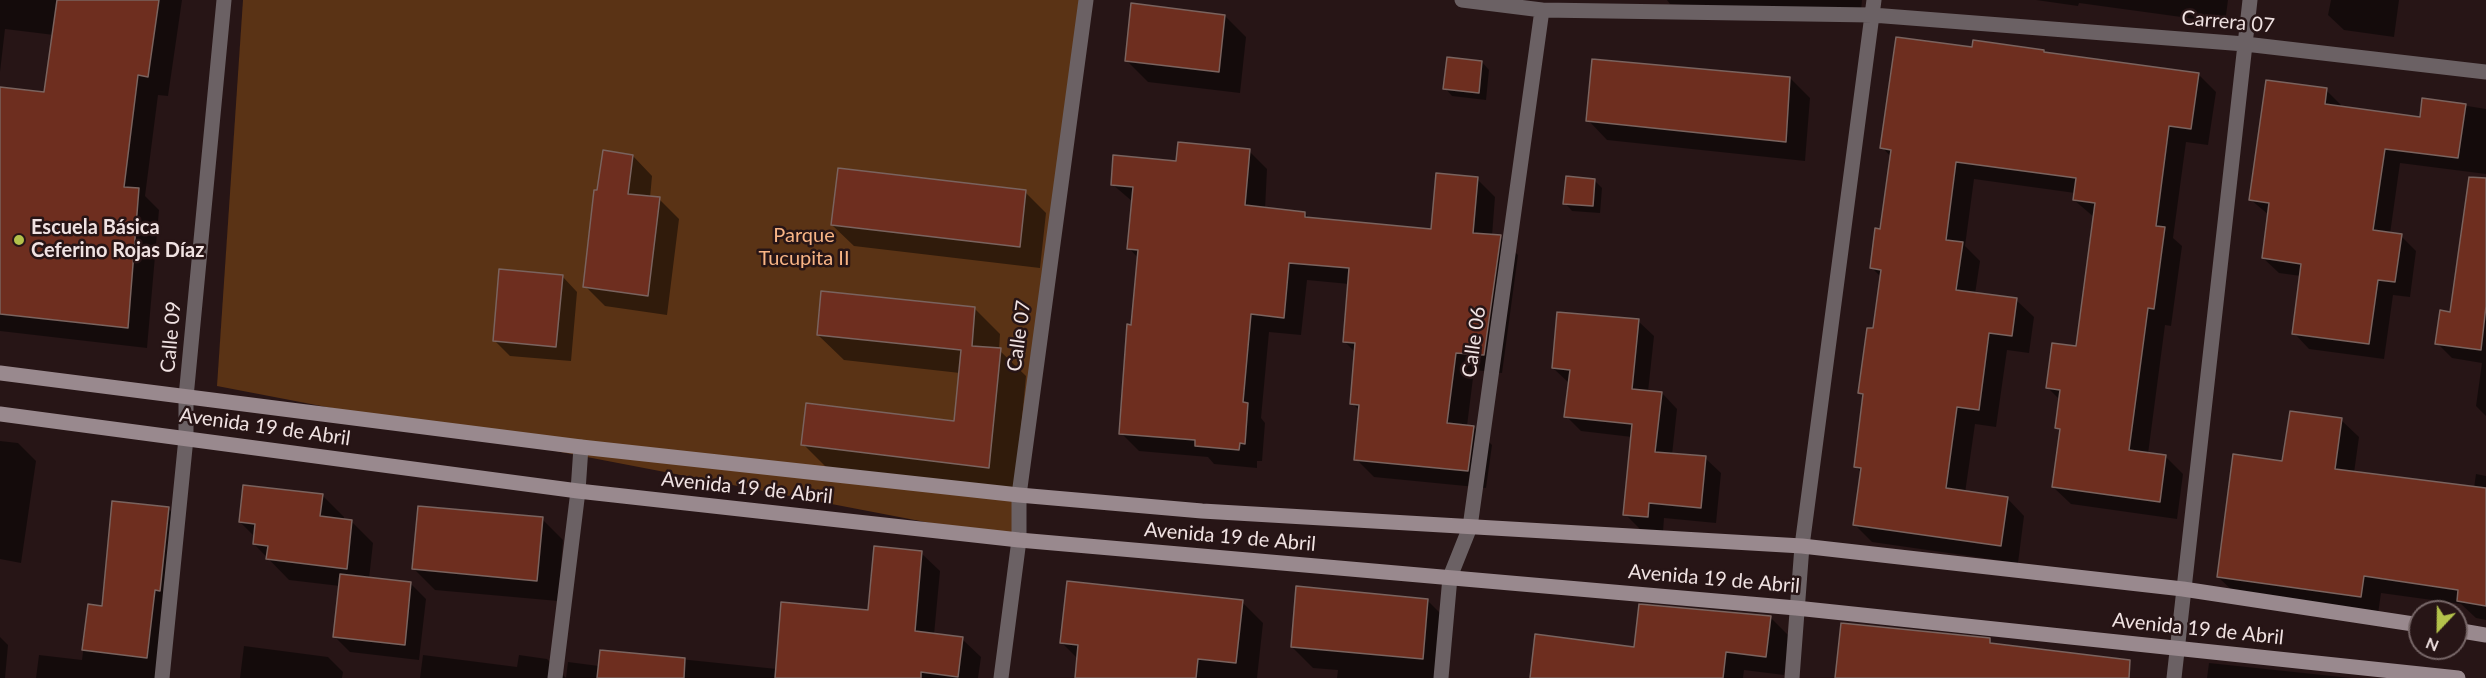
<!DOCTYPE html>
<html>
<head>
<meta charset="utf-8">
<style>
	body { margin:0 }
	#map { position:relative; width:2486px; height:678px; overflow:hidden; background:#271516; font-family:Lato,sans-serif }
	canvas { display:block }
	.north { position:absolute; left:2408px; top:600px; width:60px; height:60px; box-sizing:border-box; background:#271516; border:2px solid #776768; border-radius:50%; rotate:202deg; font-size:16px; font-weight:700; line-height:24px; text-align:center; color:#f0e2e2 }
	.north::after { content:''; display:block; margin:auto; width:21px; height:27px; background:#b3c24b; clip-path:polygon(50% 0,100% 100%,50% 72%,0 100%) }
</style>
</head>
<body>
<div id="map">
<canvas width="2486" height="678"></canvas>
<div class="north">N</div>
</div>
<script>
const g = document.querySelector('canvas').getContext('2d');
g.lineJoin = 'round';
function paint(path, color) { g.fillStyle = color; g.fill(path, 'evenodd'); }
const toPath = rows => new Path2D(rows.map(r => 'M' + r).join(''));
function trace(path, color, width, dash) { g.strokeStyle = color; g.lineWidth = width; g.lineCap = dash ? 'butt' : 'round'; g.setLineDash(dash || []); g.stroke(path); }
function label(font, color, halo, rows, align = 'center') {
  g.font = font + ' Lato,sans-serif'; g.lineWidth = 5; g.setLineDash([]); g.textBaseline = 'middle'; g.strokeStyle = halo; g.fillStyle = color; for (const [text, x, y, turn = 0] of rows) {
    g.save(); g.translate(x, y); g.rotate((+turn || 0) * Math.PI / 180); g.textAlign = isNaN(turn) ? turn : align; if (halo) g.strokeText(text, 0, 0); g.fillText(text, 0, 0); g.restore();
  }
}
paint(toPath([
	[243,0,1089,0,1019,540,217,386]
]), '#5a3315');
paint(toPath([
	[0,0,182,0,168,96,158,95,145,196,159,210,147,348,0,331,0,88,46,94,54,35,5,29,0,72],
	[1667,0,1862,0,1860,22,1767,18,1719,8,1670,4],
	[2036,0,2228,0,2225,23,2079,3,2078,6],
	[2331,0,2399,0,2394,37,2344,30,2328,15],
	[1225,16,1246,37,1240,93,1148,82,1126,60],
	[1973,49,2045,54,2198,74,2216,92,2208,145,2186,142,2173,238,2182,246,2171,326,2165,325,2148,454,2165,456,2183,474,2177,519,2071,504,2053,487,2061,432,2056,427,2060,400,2048,388,2078,347,2095,218,2074,200,2075,193,1974,179,1965,246,1980,261,1975,294,2016,300,2034,317,2029,353,2007,350,1996,427,1975,424,1965,493,2007,498,2024,516,2018,563,1872,542,1855,525,1861,472,1855,466,1864,398,1860,393,1874,330,1881,277,1871,267,1881,231,1891,157,1882,147],
	[1482,62,1489,70,1486,100,1452,96,1445,88],
	[1790,78,1810,98,1805,161,1607,140,1588,120],
	[2326,90,2341,105,2341,108,2421,119,2424,99,2486,109,2486,174,2400,163,2390,234,2401,236,2416,251,2410,297,2393,295,2384,359,2309,349,2294,333,2301,276,2279,273,2263,258,2269,215,2251,200],
	[1249,151,1267,169,1265,210,1305,213,1310,219,1432,231,1477,179,1495,197,1492,236,1500,237,1518,255,1502,373,1474,370,1467,426,1474,427,1492,445,1486,488,1374,477,1356,459,1360,411,1352,403,1356,353,1344,341,1349,284,1307,280,1301,335,1269,332,1261,418,1265,423,1262,461,1257,461,1257,468,1214,464,1208,457,1139,451,1121,433,1138,258,1129,248,1133,202,1112,184,1178,163],
	[633,156,652,176,650,198,659,199,679,219,667,315,605,306,585,286,598,192],
	[1595,181,1602,188,1600,213,1572,211,1565,203],
	[1025,192,1046,213,1040,268,854,246,832,225],
	[2486,229,2486,416,2476,406,2482,363,2452,358,2437,343],
	[562,276,577,292,571,361,510,356,495,341],
	[974,308,1000,334,999,350,1026,376,1015,493,829,470,803,444,956,423,960,373,844,360,818,335],
	[1638,321,1654,336,1648,392,1662,393,1677,409,1672,455,1705,458,1721,473,1716,523,1664,518,1663,532,1640,529,1625,514,1632,437,1581,431,1566,416,1570,384,1553,368],
	[2341,420,2359,437,2354,473,2474,488,2476,474,2486,476,2486,620,2476,618,2461,604,2381,593,2378,614,2236,594,2218,577,2283,463],
	[0,441,18,443,36,461,21,563,0,559],
	[323,496,344,517,344,520,351,521,373,543,369,579,411,584,426,599,419,660,350,652,335,637,340,586,289,580,254,544,255,537,240,522],
	[168,508,183,524,157,678,36,678,39,655,82,660,89,606,103,608],
	[542,519,563,540,558,601,435,590,414,569],
	[921,553,940,571,934,635,962,639,981,657,978,678,420,678,423,655,517,667,519,655,547,659,566,678,568,662,599,666,601,651,777,669,870,612],
	[1428,601,1449,622,1444,678,1337,678,1338,670,1313,668,1292,647],
	[1242,602,1263,623,1257,678,1076,678,1078,659,1062,643],
	[1770,617,1789,636,1784,675,1744,670,1743,678,1531,678,1635,649],
	[0,637,8,645,5,678,0,678],
	[244,646,328,657,343,672,342,678,240,678],
	[2209,663,2351,678,2207,678]
]), '#0007');
const building = toPath([
	[57,0,159,0,148,77,138,75,124,187,139,188,128,328,0,314,0,87,44,92,57,0],
	[1131,3,1225,15,1219,72,1125,61,1131,3],
	[1896,37,1972,47,1973,40,2044,50,2044,52,2199,73,2191,129,2169,126,2156,226,2165,227,2154,309,2148,308,2129,450,2166,455,2160,502,2052,487,2060,429,2055,428,2060,390,2046,388,2052,343,2076,346,2095,203,2073,200,2076,178,1956,162,1946,240,1963,242,1956,290,2017,298,2012,336,1989,333,1979,410,1957,407,1946,488,2008,497,2001,546,1853,525,1861,468,1854,467,1863,394,1858,393,1867,328,1873,328,1881,270,1870,268,1875,228,1880,229,1891,150,1880,148,1896,37],
	[1447,57,1482,61,1479,93,1443,89,1447,57],
	[1592,59,1790,77,1786,142,1586,121,1592,59],
	[2266,80,2327,88,2325,104,2420,117,2422,98,2466,104,2458,158,2385,149,2373,230,2402,234,2395,282,2378,280,2369,344,2292,334,2301,264,2262,258,2269,203,2249,200,2266,80],
	[1178,142,1250,149,1245,205,1305,212,1305,217,1431,229,1436,173,1478,177,1473,233,1501,235,1484,355,1456,353,1447,423,1474,426,1468,471,1354,460,1359,405,1350,404,1355,343,1343,342,1349,268,1289,263,1284,318,1251,314,1243,402,1248,403,1245,444,1240,443,1239,450,1195,446,1195,440,1119,434,1127,324,1131,325,1138,250,1127,249,1133,187,1111,185,1113,155,1176,161,1178,142],
	[603,150,633,155,628,194,660,197,648,296,583,287,594,190,597,190,603,150],
	[838,168,1026,190,1020,247,831,225,838,168],
	[1566,176,1595,179,1593,206,1563,204,1566,176],
	[2469,177,2486,178,2486,306,2481,350,2435,344,2440,310,2450,312,2469,177],
	[499,269,563,275,556,347,493,341,499,269],
	[821,291,975,307,972,346,1001,348,989,468,801,445,806,403,954,421,961,350,817,335,821,291],
	[1557,312,1639,319,1632,389,1662,392,1655,452,1706,456,1701,508,1649,503,1648,517,1623,515,1632,424,1564,417,1570,370,1552,368,1557,312],
	[2290,411,2342,418,2335,469,2486,488,2486,606,2457,601,2458,590,2364,576,2361,597,2217,577,2233,454,2282,461,2290,411],
	[243,485,323,494,320,516,352,520,347,569,266,559,268,546,253,544,255,524,239,522,243,485],
	[112,501,169,507,160,591,155,590,147,658,82,650,88,604,102,606,112,501],
	[418,506,543,517,537,581,412,569,418,506],
	[874,546,922,551,915,631,963,637,958,677,921,672,921,678,775,678,781,602,868,610,874,546],
	[340,574,411,582,405,645,333,637,340,574],
	[1067,581,1243,600,1236,663,1198,659,1196,678,1075,678,1078,645,1060,643,1067,581],
	[1296,586,1428,599,1423,659,1291,647,1296,586],
	[1639,604,1771,616,1766,657,1726,652,1723,678,1530,678,1535,634,1634,647,1639,604],
	[1841,623,1990,638,1990,643,2130,660,2129,678,1835,678,1841,623],
	[600,650,685,658,684,678,597,678,600,650]
]);
paint(building, '#6e2e1f');
trace(building, '#7a635e', 1.5);
trace(toPath([
	[1462,0,1542,10,1872,15,2245,44,2486,72],
	[162,678,186,438,186,397,224,0],
	[555,678,578,491,581,447],
	[1001,678,1019,540,1019,495,1086,0],
	[1441,678,1450,577,1470,527,1542,10],
	[1792,678,1802,546,1874,0],
	[2174,678,2250,0]
]), '#6b6164', 15);
trace(toPath([
	[0,373,581,447,1019,495,1202,511,1802,546,2183,589,2420,625],
	[0,414,578,491,1019,540,1796,608,2458,678],
	[2456,630,2486,635]
]), '#99898e', 15);
for (const [x, y, r, color] of [
	[19,240,6,"#b3c24b"]
]) { const dot = new Path2D(); dot.arc(x, y, r, 0, 2 * Math.PI); g.fillStyle = color; g.fill(dot); trace(dot, '#271516', 2); }
label('20px', '#f0e2e2', '#271516', [
	["Carrera 07",2228,22,5],
	["Calle 07",1019,336,-82],
	["Calle 09",171,337,-85],
	["Calle 06",1474,342,-82],
	["Avenida 19 de Abril",265,427,8],
	["Avenida 19 de Abril",747,488,6],
	["Avenida 19 de Abril",1230,537,5],
	["Avenida 19 de Abril",1714,579,5],
	["Avenida 19 de Abril",2198,629,6]
]);
label('bold 20px', '#f0e2e2', '#271516', [
	["Escuela Básica",31,228],
	["Ceferino Rojas Díaz",31,251]
], 'left');
label('20px', '#f8b485', '#271516', [
	["Parque",804,236],
	["Tucupita II",804,259]
]);
</script>
</body>
</html>
